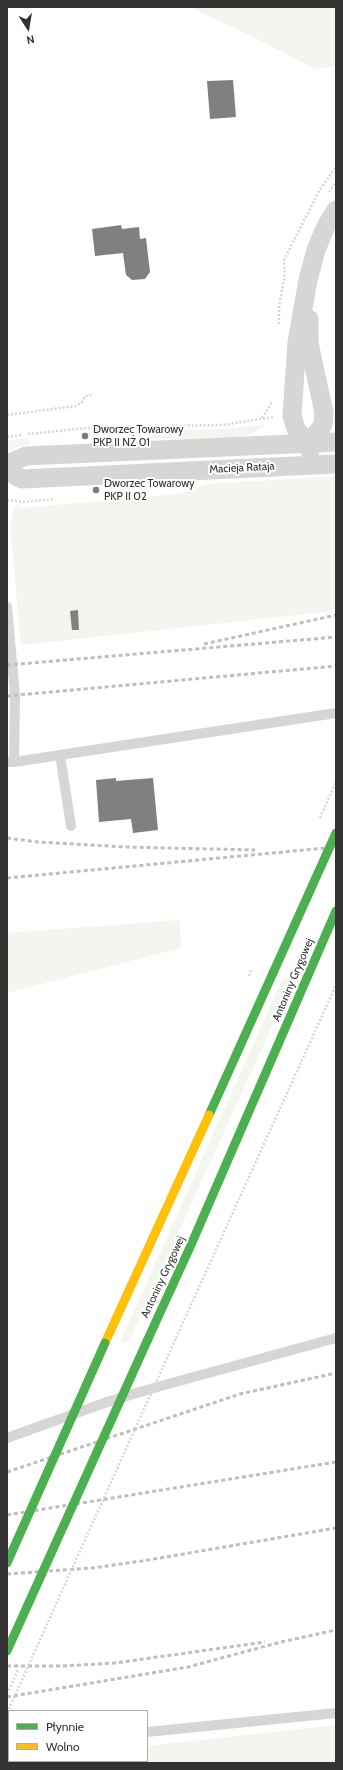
<!DOCTYPE html>
<html>
<head>
<meta charset="utf-8">
<style>
	body { margin:0 }
	#map { position:relative; width:343px; height:1770px; overflow:hidden; background:#fff; font-family:Cabin,sans-serif }
	canvas { display:block }
	.frame { position:absolute; inset:0; border:8px solid #323232; pointer-events:none }
	.legend { position:absolute; left:8px; top:1710px; width:140px; height:52px; box-sizing:border-box; background:#fff; border:1px solid #adadad; margin:0; padding:5px 7px; list-style:none; font-size:12px; color:#323232 }
	.legend li { display:flex; align-items:center; gap:8px; height:20px }
	.legend b { width:20px; border:1px solid #adadad }
	.north { position:absolute; left:8px; top:8px; width:40px; height:40px; -webkit-text-stroke:3px #fff; paint-order:stroke; rotate:168deg; font-size:11px; font-weight:700; line-height:16px; text-align:center; color:#323232 }
	.north::after { content:''; display:block; margin:auto; width:14px; height:18px; background:#323232; clip-path:polygon(50% 0,100% 100%,50% 72%,0 100%) }
</style>
</head>
<body>
<div id="map">
<canvas width="343" height="1770"></canvas>
<div class="frame"></div>
<ul class="legend">
<li><b style="height:5px;background:#4caf50"></b>Płynnie</li>
<li><b style="height:5px;background:#ffc107"></b>Wolno</li>
</ul>
<div class="north">N</div>
</div>
<script>
const g = document.querySelector('canvas').getContext('2d');
g.lineJoin = 'round';
function paint(path, color) { g.fillStyle = color; g.fill(path, 'evenodd'); }
const toPath = rows => new Path2D(rows.map(r => 'M' + r).join(''));
function trace(path, color, width, dash) { g.strokeStyle = color; g.lineWidth = width; g.lineCap = dash ? 'butt' : 'round'; g.setLineDash(dash || []); g.stroke(path); }
function label(font, color, halo, rows, align = 'center') {
  g.font = font + ' Cabin,sans-serif'; g.lineWidth = 4; g.setLineDash([]); g.textBaseline = 'middle'; g.strokeStyle = halo; g.fillStyle = color; for (const [text, x, y, turn = 0] of rows) {
    g.save(); g.translate(x, y); g.rotate((+turn || 0) * Math.PI / 180); g.textAlign = isNaN(turn) ? turn : align; if (halo) g.strokeText(text, 0, 0); g.fillText(text, 0, 0); g.restore();
  }
}
paint(toPath([
	[189,7,336,7,336,66,315,69,253,37],
	[268,424,255,432,238,438,212,440,150,438,153,431,225,429],
	[28,438,30,444,7,450,7,441],
	[336,476,336,609,326,612,21,645,10,527,12,515,18,504,22,508,178,494,209,484],
	[180,920,181,948,7,993,7,933],
	[295,976,129,1341,120,1342,282,980],
	[336,1725,336,1763,7,1763,7,1761,9,1760,147,1761,147,1746]
]), '#f2f6ee');
paint(toPath([
	[233,80,236,117,210,119,207,81],
	[121,225,122,229,139,227,140,239,146,238,150,272,145,279,132,280,126,275,123,253,95,256,92,229],
	[78,610,79,630,72,630,70,611],
	[116,778,116,781,153,778,158,830,133,833,131,819,99,822,96,780]
]), '#808080');
trace(toPath([
	[329,192,336,182],
	[279,324,279,308,285,274,284,260,319,191,336,167],
	[7,415,76,406,82,402,85,396,92,395],
	[262,418,272,402],
	[28,434,97,427,223,425,274,417],
	[7,437,21,435],
	[7,500,23,502,54,499],
	[176,1338,336,985]
]), '#d6d6d6', 2.5, [2, 2]);
trace(toPath([
	[7,607,15,695,14,762,7,762],
	[60,755,71,826],
	[14,762,336,713],
	[7,1438,107,1402,150,1389,336,1338],
	[147,1732,336,1713],
	[7,1746,9,1746]
]), '#d6d6d6', 10);
trace(toPath([
	[309,319,309,343,324,413,323,425,309,444],
	[310,451,309,444,296,429,292,416,297,342,308,280,316,250,326,226,336,210],
	[7,464,26,456,336,442],
	[7,471,22,479,336,464]
]), '#d6d6d6', 19);
trace(toPath([
	[209,1115,273,973],
	[148,1339,191,1245,336,911]
]), '#4caf50', 9);
trace(toPath([
	[105,1343,209,1115]
]), '#ffc107', 9);
trace(toPath([
	[204,644,336,615],
	[7,665,336,637],
	[7,696,336,666],
	[7,838,38,842,125,847,255,850],
	[7,878,336,847],
	[7,1472,240,1394,336,1373],
	[7,1515,336,1462],
	[7,1574,92,1568,142,1561,336,1528],
	[7,1666,63,1666,115,1663,265,1642],
	[7,1697,188,1667,281,1642,336,1630]
]), '#bebebe', 3, [4, 3]);
trace(toPath([
	[320,818,336,782],
	[249,976,251,970],
	[7,1694,18,1670],
	[7,1713,176,1338]
]), '#d6d6d6', 2.5, [2, 2]);
trace(toPath([
	[273,973,336,833],
	[7,1563,105,1343],
	[7,1651,148,1339]
]), '#4caf50', 9);
for (const [x, y, r, color] of [
	[85,436,4,"#7a7a7a"],
	[96,490,4,"#7a7a7a"]
]) { const dot = new Path2D(); dot.arc(x, y, r, 0, 2 * Math.PI); g.fillStyle = color; g.fill(dot); trace(dot, '#fff', 1.5); }
label('11px', '#323232', '#fff', [
	["Dworzec Towarowy",93,430],
	["PKP II NŻ 01",93,443],
	["Dworzec Towarowy",104,484],
	["PKP II 02",104,497]
], 'left');
label('11px', '#323232', '#fff', [
	["Macieja Rataja",242,468,-3],
	["Antoniny Grygowej",293,980,-67],
	["Antoniny Grygowej",163,1277,-65]
]);
</script>
</body>
</html>
